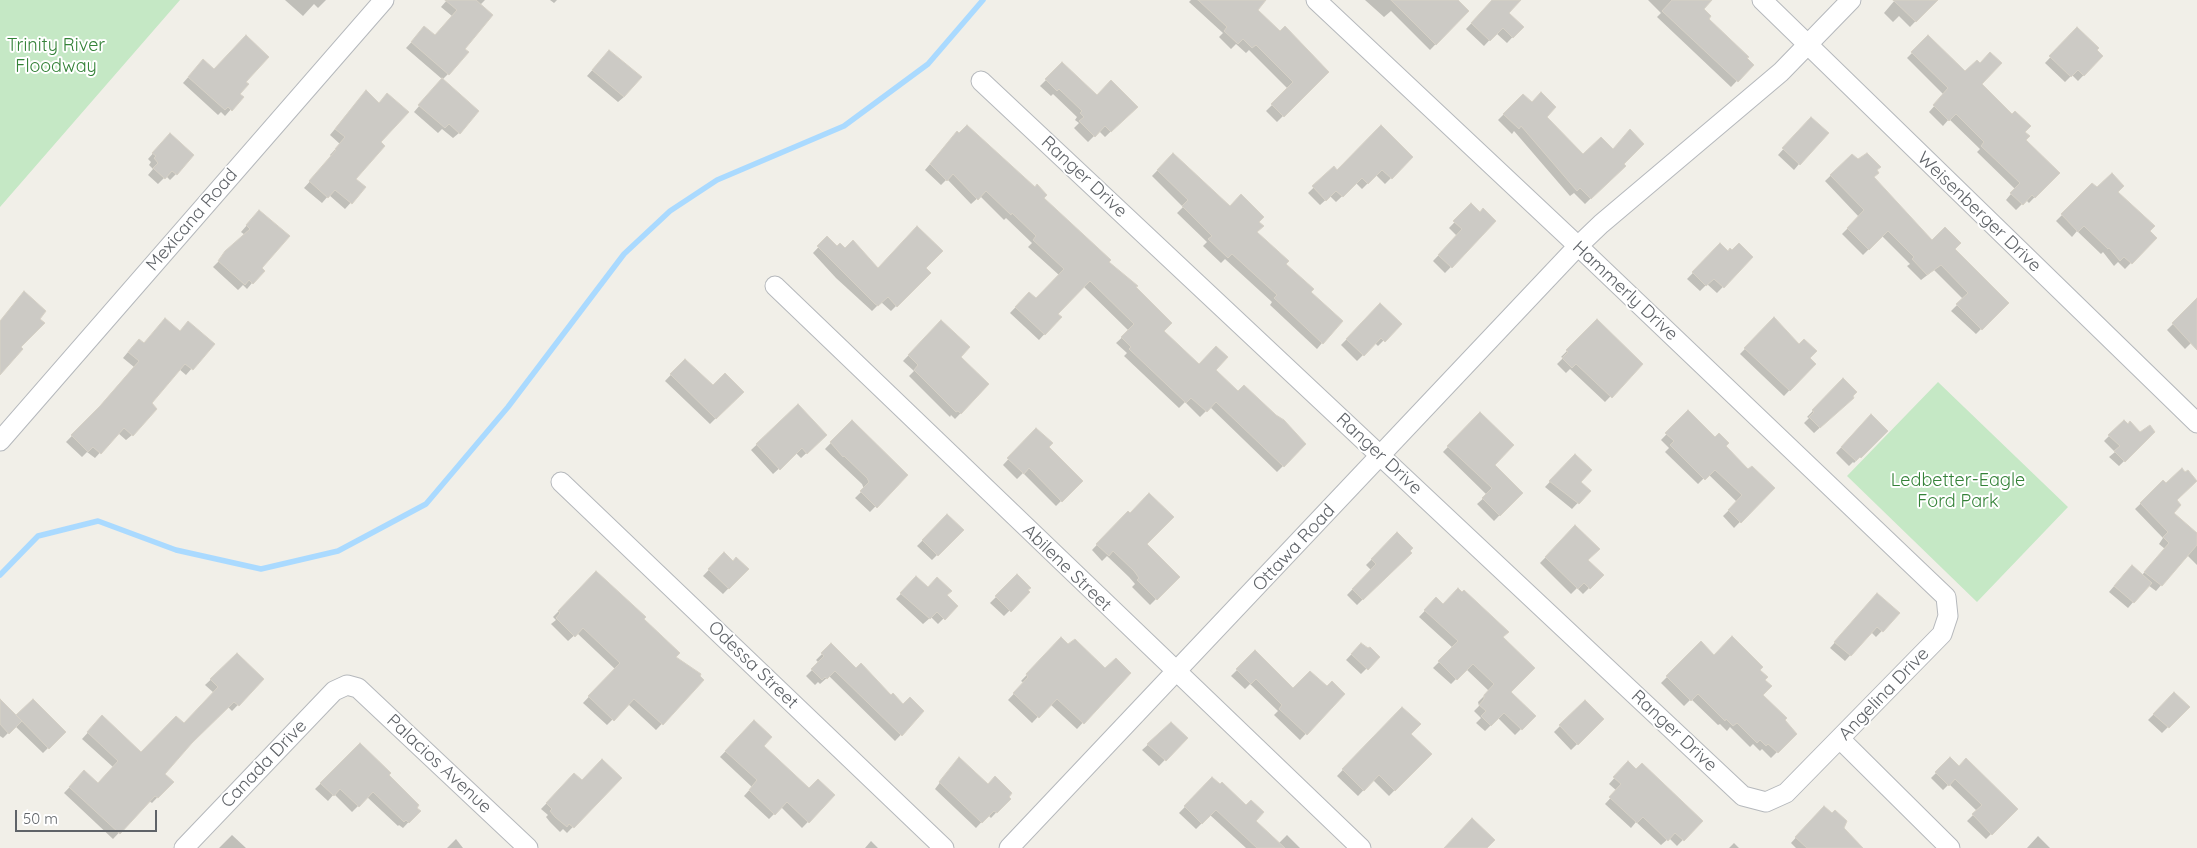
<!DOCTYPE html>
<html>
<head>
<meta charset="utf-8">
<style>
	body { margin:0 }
	#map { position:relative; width:2197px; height:848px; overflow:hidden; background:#f1efe8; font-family:Quicksand,sans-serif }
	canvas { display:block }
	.scale { position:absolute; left:15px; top:810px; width:142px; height:22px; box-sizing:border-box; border:2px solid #5f6368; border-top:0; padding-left:6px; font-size:15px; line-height:18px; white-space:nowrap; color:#5f6368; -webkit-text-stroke:4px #fff; paint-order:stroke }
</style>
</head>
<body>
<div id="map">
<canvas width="2197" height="848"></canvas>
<div class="scale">50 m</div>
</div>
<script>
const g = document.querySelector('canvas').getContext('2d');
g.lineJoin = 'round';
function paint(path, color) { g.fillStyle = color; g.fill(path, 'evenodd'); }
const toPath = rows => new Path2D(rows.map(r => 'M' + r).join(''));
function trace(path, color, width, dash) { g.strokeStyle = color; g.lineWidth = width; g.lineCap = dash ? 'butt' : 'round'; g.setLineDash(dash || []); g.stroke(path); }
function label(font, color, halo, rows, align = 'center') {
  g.font = font + ' Quicksand,sans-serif'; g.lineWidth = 4; g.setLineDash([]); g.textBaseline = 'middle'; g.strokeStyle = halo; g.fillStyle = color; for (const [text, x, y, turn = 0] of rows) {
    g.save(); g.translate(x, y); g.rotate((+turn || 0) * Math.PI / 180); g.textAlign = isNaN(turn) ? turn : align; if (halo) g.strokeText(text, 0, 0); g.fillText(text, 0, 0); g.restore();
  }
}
paint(toPath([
	[0,0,180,0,0,207],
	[1938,382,2068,507,1977,602,1847,476]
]), '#c5e8c5');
paint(toPath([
	[285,0,326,0,318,8,314,4,303,16],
	[447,0,485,0,480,5,448,74,442,80,459,133,453,138,442,129,438,133,414,112,442,79,406,48,419,34,434,37,452,16,441,7],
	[550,0,557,0,554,3],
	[1191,0,1251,0,1256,10,1280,33,1327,72,1277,122,1266,111,1288,89,1249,50,1246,53,1236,44,1231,49,1219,37,1223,33,1189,2],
	[1365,0,1456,0,1468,11,1430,50,1391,11,1384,17],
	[1493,0,1519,0,1507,13,1522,27,1507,43,1496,33,1484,46,1466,29],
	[1648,0,1701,0,1702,9,1707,19,1752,65,1731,87,1657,17,1661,13],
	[1895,0,1930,0,1933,3,1910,27,1899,16,1893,22,1884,13],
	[2077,29,2102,56,2078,81,2072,75,2065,82,2045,63],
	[1928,37,1965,73,1980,84,2024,132,2024,140,2058,173,2029,203,2026,200,2016,210,2006,200,2015,189,1977,152,1980,149,1949,119,1943,126,1929,112,1944,95,1907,58],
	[604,57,624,97,618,102,587,76],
	[1062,64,1097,96,1136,107,1105,137,1099,131,1088,142,1074,128,1079,123,1075,120,1077,117,1053,94,1051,96,1040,86],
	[198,66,214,70,244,82,239,94,242,97,225,116,221,112,218,115,183,83],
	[1523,95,1583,156,1624,166,1585,204,1574,193,1570,196,1514,131,1512,134,1498,120],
	[360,98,379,142,355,179,365,187,345,209,329,195,322,203,304,188,332,157,330,155,340,144,330,135],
	[1806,124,1799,164,1794,170,1778,155],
	[951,139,1042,198,1135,287,1163,331,1199,366,1214,370,1238,392,1305,444,1277,472,1210,407,1200,417,1185,402,1179,408,1124,356,1127,353,1116,343,1129,331,1083,286,1056,314,1060,317,1039,340,1010,313,1029,293,1036,300,1059,275,1028,247,1032,243,1006,218,1004,220,980,196,971,204,947,179,941,185,925,170],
	[164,141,176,174,170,180,166,176,158,184,148,175,153,169,149,165,151,162,148,159],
	[1173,154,1230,207,1258,222,1256,232,1309,293,1322,343,1317,349,1270,305,1272,302,1225,259,1221,263,1203,246,1207,242,1177,213,1183,207,1152,176],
	[1852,155,1857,161,1876,170,1873,177,1932,241,1953,249,2007,303,1976,334,1951,311,1963,299,1934,270,1921,280,1907,266,1910,264,1882,236,1863,255,1842,234,1859,217,1825,181],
	[1412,157,1385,184,1376,175,1362,189,1356,183,1336,202,1330,196,1320,205,1308,193,1334,168,1337,172],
	[2092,185,2097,189,2116,192,2155,238,2125,269,2118,262,2114,266,2103,252,2101,254,2077,231,2072,237,2056,221],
	[1471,205,1480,214,1495,222,1445,273,1433,261,1457,236,1449,228],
	[254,217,260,268,252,283,247,289,243,285,238,290,213,267,245,235,241,232],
	[827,238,837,248,878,269,924,268,929,273,891,311,881,302,872,311,836,278,813,253],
	[1720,245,1728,253,1752,257,1717,293,1707,284,1700,291,1687,279],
	[2197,300,2197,345,2193,341,2185,349,2167,330],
	[1380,305,1400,324,1378,346,1375,343,1357,361,1341,345],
	[1774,319,1814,364,1784,396,1740,354],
	[1597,321,1642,364,1605,402,1570,369,1566,373,1557,364,1563,358,1561,357],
	[941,322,959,358,988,385,955,419,951,415,950,417,909,376,914,371,903,361],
	[180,332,213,344,186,375,179,369,150,404,132,435,126,440,118,433,95,458,87,452,82,457,66,442,94,413,134,367,123,358,133,346],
	[685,360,713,387,742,392,710,424,665,381],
	[1843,380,1851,396,1847,403,1814,433,1804,423,1809,418,1807,417],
	[798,406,826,435,801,458,796,453,773,474,751,450],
	[1688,412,1748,471,1773,488,1734,528,1723,516,1737,502,1708,474,1698,484,1665,452,1669,448,1661,440],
	[1480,414,1493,465,1521,493,1494,521,1477,504,1487,495,1443,452],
	[852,421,906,475,870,512,855,498,864,489,862,484,825,449],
	[1865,421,1886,431,1854,463,1853,462,1849,466,1836,453],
	[2124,421,2140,433,2154,432,2119,466,2109,457,2115,452,2104,441],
	[1036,429,1047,447,1081,481,1056,506,1023,473,1017,479,1003,465],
	[1575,455,1579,482,1589,491,1572,509,1545,487],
	[2163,482,2175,501,2172,513,2197,535,2197,565,2187,555,2156,591,2148,585,2128,608,2109,592,2126,572,2142,575,2165,549,2159,544,2163,538,2135,509],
	[1128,512,1145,544,1178,577,1150,605,1132,587,1135,584,1129,577,1107,556,1102,561,1092,550],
	[947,516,962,530,932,560,917,546],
	[1575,527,1587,560,1602,575,1583,594,1577,588,1571,594,1540,563],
	[1397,534,1410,553,1357,605,1347,595,1371,570,1366,565],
	[724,554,733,562,747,569,723,594,703,576],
	[596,573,642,619,674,657,703,680,656,730,628,704,607,725,583,703,615,669,577,633,568,641,551,624,556,620,553,617],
	[1017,576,1028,592,1004,616,990,603],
	[916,578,928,589,945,595,956,606,938,624,931,617,923,624,896,599],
	[1436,599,1443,605,1502,637,1509,692,1534,716,1515,735,1498,718,1485,731,1476,723,1481,718,1474,711,1479,706,1478,702,1489,691,1466,669,1451,684,1433,668,1453,648,1419,617],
	[1872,600,1899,613,1876,637,1871,632,1845,661,1830,648],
	[1061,639,1105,670,1129,673,1077,729,1050,704,1032,723,1008,700,1024,683,1021,681],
	[1701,643,1714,657,1759,670,1763,680,1761,695,1795,734,1771,758,1762,749,1760,751,1753,744,1750,747,1730,727,1727,731,1720,724,1718,725,1691,699,1684,706,1661,683],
	[1361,644,1378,657,1361,674,1346,660],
	[831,645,856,670,903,705,923,711,895,741,829,676,820,684,818,682,815,685,806,676,819,663,816,660],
	[1255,652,1293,689,1327,688,1343,694,1300,740,1274,715,1278,711,1250,684,1245,689,1231,676],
	[237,655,263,679,232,711,228,707,190,743,164,774,172,782,152,803,149,801,113,839,64,793,84,772,97,784,113,767,82,739,102,717,141,753,184,725,214,693,205,685],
	[2174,694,2188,707,2162,733,2148,720],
	[1585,701,1603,719,1571,750,1554,732],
	[1402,708,1410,734,1430,754,1389,796,1373,780,1358,796,1337,776],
	[0,714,16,717,64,732,43,753,15,726,3,738,0,736],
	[754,721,762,746,809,790,834,795,802,828,781,807,769,819,744,796,752,787,720,757],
	[1171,724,1186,738,1159,766,1142,750],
	[360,745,419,811,403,828,399,825,398,826,367,797,352,812,334,794,328,801,315,789],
	[1950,759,1959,767,2016,809,1986,839,1967,821,1977,811,1949,784,1943,790,1931,778],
	[1628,763,1701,821,1677,846,1669,838,1661,845,1636,822,1631,828,1605,804,1617,791,1609,784],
	[954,764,1009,799,991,818,988,815,976,828,935,789],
	[574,775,582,782,620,778,567,833,563,829,560,832,550,822,546,817,548,815,541,809],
	[1212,779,1278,844,1287,835,1300,848,1246,848,1210,815,1196,829,1179,813],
	[1818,813,1842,828,1862,848,1796,848,1791,843],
	[232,835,246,848,219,848],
	[2038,836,2050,848,2027,848],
	[456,839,463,848,447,848],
	[871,841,878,848,865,848],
	[1734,843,1739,848,1729,848]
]), '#0003');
trace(toPath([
	[0,575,38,536,98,521,176,550,261,569,338,551,426,504,508,407,624,254,670,211,717,180,844,126,928,64,983,0]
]), '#aadaff', 5.5);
const building = toPath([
	[445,0,476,0,493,15,465,49,469,52,449,75,411,42,424,26,435,35,457,10,445,0],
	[1198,0,1266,0,1258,10,1280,31,1285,26,1329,72,1284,117,1271,104,1293,82,1256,45,1252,48,1243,39,1238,44,1224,31,1227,27,1198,0],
	[1391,0,1458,0,1469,11,1436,45,1391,0],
	[1492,0,1521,0,1509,13,1524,27,1513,38,1503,28,1490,41,1471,23,1492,0],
	[1672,0,1712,0,1704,9,1711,16,1709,19,1749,57,1747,58,1754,65,1738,82,1662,11,1672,0],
	[1893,0,1938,0,1916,22,1893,0],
	[2077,27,2099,48,2097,50,2103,56,2084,76,2078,70,2071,77,2049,56,2077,27],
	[246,35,269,57,246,82,249,84,240,94,244,97,232,111,228,107,225,110,188,77,203,59,214,69,246,35],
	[1928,35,1965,71,1977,60,1980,63,1990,52,2002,63,1982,84,2012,114,2015,111,2031,126,2025,132,2030,136,2026,140,2060,173,2035,198,2032,195,2023,205,2010,193,2020,183,1981,146,1984,142,1956,114,1949,121,1933,105,1948,88,1911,52,1928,35],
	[609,50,642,77,624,97,592,70,609,50],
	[1062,62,1097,95,1111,80,1138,107,1111,132,1105,126,1095,137,1079,121,1084,117,1080,113,1082,111,1059,89,1057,91,1045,79,1062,62],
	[442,78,479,111,460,134,449,124,445,128,418,105,442,78],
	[366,90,379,103,387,93,409,112,381,142,385,146,356,179,366,187,352,204,335,190,328,198,309,181,336,150,335,149,345,137,335,129,366,90],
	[1541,92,1556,107,1547,117,1583,154,1601,137,1613,149,1630,129,1644,144,1624,164,1626,166,1591,199,1580,188,1577,191,1521,126,1519,129,1503,114,1523,94,1532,102,1541,92],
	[1811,117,1829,133,1800,165,1782,148,1811,117],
	[967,125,1035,187,1037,184,1047,195,1044,198,1111,260,1109,262,1138,286,1136,287,1172,323,1164,331,1199,364,1216,346,1228,357,1216,370,1238,391,1244,385,1276,415,1284,420,1306,444,1284,467,1216,402,1207,412,1191,398,1186,403,1129,349,1131,347,1121,337,1134,324,1090,281,1058,314,1062,317,1045,335,1015,307,1029,292,1036,298,1064,269,1033,240,1036,236,1012,213,1011,215,986,191,978,200,953,174,947,181,930,164,957,131,959,133,967,125],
	[1381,125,1413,157,1392,179,1382,170,1368,184,1362,178,1343,197,1336,191,1326,201,1312,186,1334,166,1337,170,1381,125],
	[170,133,194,155,177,175,172,171,165,179,153,168,158,163,154,158,156,156,152,153,170,133],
	[1173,153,1230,206,1241,194,1264,217,1259,222,1264,226,1257,232,1289,261,1286,264,1314,289,1311,292,1343,321,1323,344,1274,298,1277,295,1232,254,1228,258,1208,239,1212,236,1182,206,1188,200,1157,170,1173,153],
	[1867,153,1881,167,1877,170,1879,173,1874,177,1932,240,1945,227,1961,243,1955,249,2009,303,1982,330,1956,304,1968,293,1941,265,1927,275,1912,259,1914,257,1888,231,1869,250,1847,228,1864,210,1830,175,1852,154,1858,159,1867,153],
	[2112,173,2124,186,2118,192,2155,226,2150,231,2157,238,2132,264,2124,257,2120,261,2109,248,2108,249,2084,226,2078,232,2061,214,2092,183,2097,187,2112,173],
	[1471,203,1480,212,1483,208,1496,221,1452,268,1438,255,1462,229,1453,221,1471,203],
	[259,210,290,236,262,268,265,271,253,284,249,280,245,285,218,261,225,251,250,229,246,225,259,210],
	[917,226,943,251,926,268,931,273,897,307,888,297,878,306,875,304,817,246,827,236,837,246,840,243,845,248,853,240,878,268,917,226],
	[1720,243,1728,251,1730,248,1732,250,1739,243,1753,257,1724,288,1714,279,1706,286,1692,272,1720,243],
	[24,291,46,311,40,319,45,323,21,347,23,349,0,375,0,321,24,291],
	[2197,298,2197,350,2172,323,2197,298],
	[1380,303,1402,324,1385,342,1381,338,1364,356,1346,339,1380,303],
	[1774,317,1799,344,1804,339,1817,351,1810,358,1816,364,1790,391,1744,348,1774,317],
	[165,318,180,331,188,321,215,344,193,370,185,364,152,403,157,409,133,436,124,428,101,454,93,447,88,452,71,435,100,406,139,361,128,352,139,339,144,343,165,318],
	[1597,319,1643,364,1612,398,1576,364,1572,368,1562,358,1568,352,1566,350,1597,319],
	[941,320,970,347,961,357,989,384,961,414,958,411,956,412,914,370,918,365,908,355,941,320],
	[685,359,713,385,725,373,744,392,716,419,670,374,685,359],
	[1843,378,1857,392,1853,396,1854,398,1820,428,1809,417,1814,412,1812,410,1843,378],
	[798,404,827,435,807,454,802,448,780,470,756,444,798,404],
	[1688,410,1715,437,1719,433,1729,443,1726,446,1748,469,1752,466,1775,488,1741,523,1728,510,1742,495,1715,470,1705,480,1670,445,1674,441,1665,433,1688,410],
	[1480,412,1514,445,1495,465,1523,493,1500,516,1482,498,1492,488,1447,446,1480,412],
	[1871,414,1888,431,1861,458,1860,457,1856,461,1841,447,1871,414],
	[852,420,908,475,877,508,860,491,869,482,867,478,844,456,843,457,830,442,852,420],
	[2124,420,2128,424,2130,421,2140,432,2150,425,2155,432,2125,462,2114,451,2120,446,2108,435,2124,420],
	[1036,428,1053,443,1049,447,1083,481,1062,502,1029,468,1024,474,1007,458,1036,428],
	[1575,454,1592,470,1581,482,1591,491,1579,504,1549,481,1575,454],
	[2182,468,2185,472,2188,470,2197,481,2177,500,2181,505,2174,513,2197,533,2197,545,2162,586,2144,572,2169,543,2163,537,2168,532,2140,503,2163,480,2166,483,2182,468],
	[1149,493,1174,517,1147,544,1180,577,1157,600,1137,580,1139,578,1134,571,1113,551,1109,556,1096,544,1128,511,1130,513,1149,493],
	[947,514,964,530,938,556,922,540,947,514],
	[1575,525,1600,549,1588,560,1604,575,1590,589,1584,583,1578,589,1545,557,1575,525],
	[1397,532,1413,548,1410,551,1412,553,1363,600,1352,589,1376,564,1371,559,1397,532],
	[724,552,733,561,736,557,749,569,729,589,708,569,724,552],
	[2132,565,2152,583,2134,603,2114,586,2132,565],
	[596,571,646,617,644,619,680,653,676,657,701,674,700,676,704,680,663,725,634,699,614,721,588,696,620,663,583,628,575,637,556,618,560,613,558,611,596,571],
	[1017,574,1031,588,1028,590,1030,592,1011,612,995,596,1017,574],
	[916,576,928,587,937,577,952,591,947,595,958,606,945,620,937,612,930,619,900,593,916,576],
	[1458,588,1462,592,1464,590,1509,632,1503,637,1535,668,1511,692,1536,716,1522,730,1504,713,1491,726,1481,716,1486,711,1479,705,1484,699,1484,695,1494,684,1473,664,1457,680,1438,661,1458,641,1424,610,1436,597,1443,604,1458,588],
	[1877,593,1900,613,1883,632,1877,627,1851,656,1834,642,1877,593],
	[1732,636,1763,667,1760,670,1768,677,1765,680,1772,686,1763,695,1787,718,1785,720,1797,734,1778,753,1768,744,1766,746,1760,740,1757,743,1737,723,1733,726,1726,719,1725,721,1698,694,1691,701,1666,676,1701,641,1714,655,1732,636],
	[1061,637,1068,644,1075,639,1105,668,1116,658,1131,673,1084,724,1057,699,1039,718,1013,693,1028,677,1026,674,1061,637],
	[831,643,856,668,861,663,891,695,893,693,903,704,910,697,924,711,902,736,835,671,827,679,825,677,822,680,811,669,824,656,821,653,831,643],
	[1361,643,1368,648,1370,647,1380,657,1368,670,1351,654,1361,643],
	[1255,650,1293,688,1310,671,1327,686,1332,681,1345,694,1307,735,1279,709,1282,705,1256,679,1251,684,1236,669,1255,650],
	[237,653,264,679,239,706,234,702,192,743,165,774,174,782,158,798,155,796,120,834,69,787,84,770,98,783,118,761,87,732,102,715,141,752,176,716,184,723,218,687,210,679,237,653],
	[2174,692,2190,707,2169,728,2153,714,2174,692],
	[0,699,22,721,9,734,0,724,0,699],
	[33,699,66,732,49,749,16,715,33,699],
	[1585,700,1604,719,1578,745,1559,725,1585,700],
	[1402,707,1421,724,1411,734,1432,754,1395,791,1379,775,1364,791,1342,769,1402,707],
	[754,720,772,737,764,746,809,788,818,779,835,795,809,823,787,802,775,815,749,790,757,780,725,751,754,720],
	[1171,722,1188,738,1166,761,1147,744,1171,722],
	[360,743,391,773,389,775,419,805,417,808,421,811,409,823,406,820,404,822,373,792,359,807,340,789,334,796,320,783,360,743],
	[959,757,988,784,995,776,1012,793,1009,797,1011,799,997,813,994,811,982,823,939,782,959,757],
	[1950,757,1959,766,1966,758,2018,809,1992,835,1972,814,1982,805,1955,779,1949,786,1935,772,1950,757],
	[602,759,622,778,574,828,569,824,567,827,555,817,550,811,552,809,546,803,574,773,582,780,602,759],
	[1628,761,1636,769,1642,763,1703,821,1684,841,1675,833,1668,841,1643,817,1637,823,1609,797,1621,784,1613,777,1628,761],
	[1212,777,1220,784,1222,782,1246,805,1251,800,1264,812,1256,821,1285,848,1257,848,1216,810,1202,824,1184,806,1212,777],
	[1824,806,1832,813,1835,810,1847,821,1844,828,1863,848,1807,848,1795,837,1824,806],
	[1472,818,1495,840,1487,848,1444,848,1472,818]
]);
paint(building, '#cccac5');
trace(building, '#d6d1c6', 1);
const minor = toPath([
	[1762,0,2197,423],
	[981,81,1743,796,1766,802,1786,793,1942,634,1948,616,1946,597,1578,246,1316,0],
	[775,286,1361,848],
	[0,441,384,0],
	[561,482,944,848],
	[1840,739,1950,848],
	[184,848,334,691,347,685,358,688,528,848],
	[1009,848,1578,246,1601,224,1781,72,1851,0]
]);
trace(minor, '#b5b8bc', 21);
trace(minor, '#fff', 19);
label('18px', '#348238', '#fff', [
	["Trinity River",56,46],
	["Floodway",56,67],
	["Ledbetter-Eagle",1958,481],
	["Ford Park",1958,502]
]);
label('18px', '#5f6368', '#fff', [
	["Ranger Drive",1084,177,43],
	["Weisenberger Drive",1979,212,44],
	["Mexicana Road",192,220,-49],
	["Hammerly Drive",1625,291,43],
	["Ranger Drive",1379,454,43],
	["Ottawa Road",1294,548,-47],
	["Abilene Street",1067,568,44],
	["Odessa Street",753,665,44],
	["Angelina Drive",1884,694,-46],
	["Ranger Drive",1674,731,43],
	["Canada Drive",264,764,-46],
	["Palacios Avenue",439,764,43]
]);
</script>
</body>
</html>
